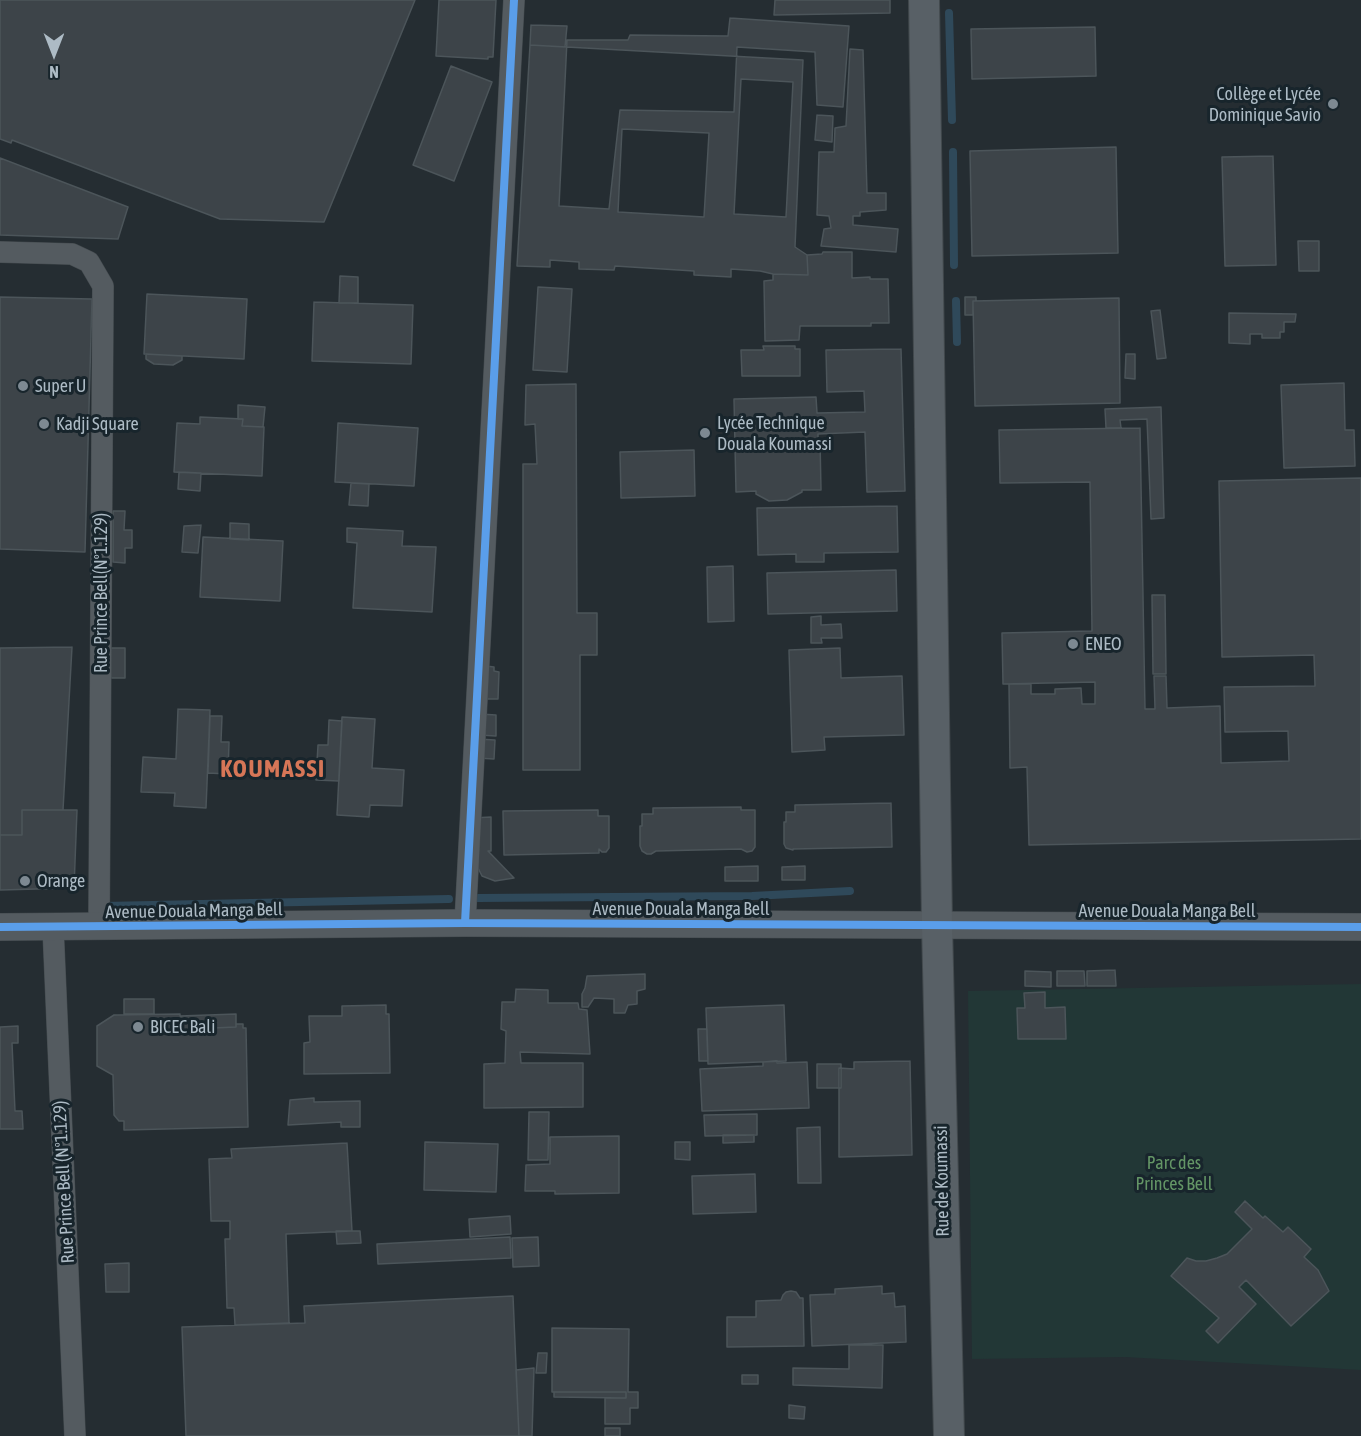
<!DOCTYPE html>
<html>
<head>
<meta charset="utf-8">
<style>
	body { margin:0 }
	#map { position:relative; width:1361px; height:1436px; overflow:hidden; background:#252d32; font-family:"Asap Condensed",sans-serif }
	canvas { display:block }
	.north { position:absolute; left:24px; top:24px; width:60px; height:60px; -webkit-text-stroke:4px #18252c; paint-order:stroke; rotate:180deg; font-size:16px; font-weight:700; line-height:24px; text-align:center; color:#adbbc5 }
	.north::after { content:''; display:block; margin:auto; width:21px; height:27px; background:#adbbc5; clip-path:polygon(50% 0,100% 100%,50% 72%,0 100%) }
</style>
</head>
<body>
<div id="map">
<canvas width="1361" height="1436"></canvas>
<div class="north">N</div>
</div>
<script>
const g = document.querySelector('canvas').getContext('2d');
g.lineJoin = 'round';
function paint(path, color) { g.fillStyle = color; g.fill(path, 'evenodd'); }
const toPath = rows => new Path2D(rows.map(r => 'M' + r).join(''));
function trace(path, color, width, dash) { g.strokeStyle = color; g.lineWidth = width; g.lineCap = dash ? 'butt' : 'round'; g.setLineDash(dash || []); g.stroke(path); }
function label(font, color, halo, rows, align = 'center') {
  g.font = font + ' "Asap Condensed",sans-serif'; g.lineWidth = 6; g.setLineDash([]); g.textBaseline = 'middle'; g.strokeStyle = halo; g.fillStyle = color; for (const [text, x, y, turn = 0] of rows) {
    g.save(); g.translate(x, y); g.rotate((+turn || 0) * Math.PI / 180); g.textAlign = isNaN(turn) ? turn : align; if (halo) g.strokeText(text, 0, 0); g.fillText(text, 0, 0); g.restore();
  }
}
paint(toPath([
	[1361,984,1361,1370,1125,1357,972,1359,968,991]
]), '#223736');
trace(toPath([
	[949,13,952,120],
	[953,152,954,265],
	[956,301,957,342],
	[478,898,752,896,850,891],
	[103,906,449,899]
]), '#2f495a', 8);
const building = toPath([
	[0,0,415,0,324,222,220,219,12,140,11,143,0,139,0,0],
	[439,0,496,0,493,57,488,57,488,59,436,56,439,0],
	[775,0,890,0,890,13,774,15,775,0],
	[730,18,849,26,843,107,817,105,815,52,737,47,734,112,620,110,609,209,559,206,567,40,628,40,630,35,728,36,730,18],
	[531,25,567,26,565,47,530,45,531,25],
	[1095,27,1096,76,972,79,971,29,1095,27],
	[530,45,803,60,795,247,807,255,808,275,773,274,760,271,731,269,731,277,694,275,694,271,615,266,614,270,579,269,579,262,550,260,550,267,517,266,530,45],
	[622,129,709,133,704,217,618,212,622,129],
	[850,49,863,50,867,193,886,193,886,210,860,212,860,216,853,216,853,225,898,229,896,252,821,246,824,229,831,228,829,216,817,215,819,152,834,152,835,128,846,126,850,49],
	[451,66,492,82,454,181,413,165,451,66],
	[741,79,793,82,786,217,734,214,741,79],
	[817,115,833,116,832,142,815,140,817,115],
	[1116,147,1118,253,972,256,970,151,1116,147],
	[1273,156,1276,265,1225,266,1222,157,1273,156],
	[0,158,128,207,118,239,0,235,0,158],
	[1298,241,1319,241,1319,271,1299,271,1298,241],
	[823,252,852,252,852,278,870,277,870,279,888,279,889,323,871,323,871,326,800,326,799,340,765,341,764,281,773,280,773,274,808,275,807,255,822,254,823,252],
	[340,276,358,277,358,303,339,303,340,276],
	[538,287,572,289,567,372,533,370,538,287],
	[147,294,247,299,244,359,144,354,147,294],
	[0,297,92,299,85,552,0,549,0,297],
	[965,297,976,297,976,301,973,301,973,315,965,315,965,297],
	[1119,298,1120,403,975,406,973,301,1119,298],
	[314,302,413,305,411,364,312,361,314,302],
	[1160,310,1166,358,1157,359,1151,311,1160,310],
	[1229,313,1296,314,1295,322,1284,322,1284,332,1280,332,1280,338,1262,338,1262,334,1250,334,1250,344,1229,343,1229,313],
	[763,346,795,346,795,349,800,349,800,376,742,376,741,350,764,350,763,346],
	[901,349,905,491,867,492,865,432,818,434,818,440,820,440,821,490,802,490,802,492,787,500,769,501,756,494,756,491,736,492,734,399,816,397,817,413,865,412,864,391,827,392,826,350,901,349],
	[146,354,182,356,182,360,173,365,154,364,146,359,146,354],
	[1126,354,1135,354,1135,379,1125,378,1126,354],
	[1344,383,1345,430,1354,430,1355,466,1284,468,1281,385,1344,383],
	[576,384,577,613,597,613,597,655,580,655,580,770,523,770,523,464,537,464,535,424,525,425,526,385,576,384],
	[238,405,265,407,263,427,242,426,243,419,238,419,238,405],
	[1161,407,1164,518,1151,519,1147,419,1120,420,1121,428,1106,428,1105,409,1161,407],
	[200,417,243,419,242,426,264,427,262,476,174,472,177,423,200,424,200,417],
	[338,423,418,428,414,486,335,482,338,423],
	[1140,428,1145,709,1155,709,1154,676,1166,676,1167,708,1220,706,1221,763,1289,761,1288,731,1225,732,1224,687,1315,686,1314,655,1222,657,1219,481,1361,478,1361,839,1029,845,1027,767,1010,768,1009,684,1031,684,1031,694,1055,694,1055,689,1081,688,1082,704,1095,704,1095,682,1003,684,1002,633,1092,631,1090,482,1000,483,999,430,1140,428],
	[694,450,695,496,621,498,620,452,694,450],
	[179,472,201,473,200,491,178,489,179,472],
	[351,483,369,484,368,506,349,505,351,483],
	[897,506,898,552,824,553,824,562,796,562,796,554,758,555,757,508,897,506],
	[113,511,125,511,124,530,132,530,132,548,125,548,125,563,113,562,113,511],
	[230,523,249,524,249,540,230,539,230,523],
	[201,525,198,553,182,552,184,526,201,525],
	[347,528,403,531,402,546,436,547,432,612,353,608,357,543,347,542,347,528],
	[203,537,283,541,280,601,200,597,203,537],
	[733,566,734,621,708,622,707,567,733,566],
	[896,570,897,611,768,614,767,573,896,570],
	[1152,595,1165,595,1166,674,1153,674,1152,595],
	[821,616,821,625,841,624,842,638,821,638,822,643,811,643,811,617,821,616],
	[72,647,63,810,22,810,22,835,0,835,0,648,72,647],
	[111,648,125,648,125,678,111,678,111,648],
	[840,648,841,678,902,676,904,735,824,737,825,750,792,752,789,650,840,648],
	[486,666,494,667,494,671,499,672,498,699,481,699,486,666],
	[178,709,210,710,206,808,174,806,175,793,141,792,143,757,176,759,178,709],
	[480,714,496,715,496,736,479,735,480,714],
	[210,716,222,716,221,742,229,742,228,774,208,773,210,716],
	[342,717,375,719,372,768,404,770,402,806,370,805,369,817,337,815,342,717],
	[329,720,342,721,339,781,316,780,318,745,328,745,329,720],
	[478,739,495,740,494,759,477,758,478,739],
	[891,803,892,847,793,849,793,850,786,848,784,844,784,822,786,822,786,812,795,812,795,805,891,803],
	[741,807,741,810,755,810,755,847,752,851,747,852,741,849,656,851,651,854,647,854,642,851,640,846,640,826,642,826,642,814,653,814,653,808,741,807],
	[22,810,77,810,74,888,0,890,0,835,22,835,22,810],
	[598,810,598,816,609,816,609,848,606,852,602,852,599,849,599,853,504,855,503,811,598,810],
	[491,817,491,851,488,851,514,878,495,881,482,876,476,864,472,818,491,817],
	[758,866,758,881,725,881,725,867,758,866],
	[805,866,805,880,782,880,782,867,805,866],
	[1115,970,1116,986,1087,986,1087,971,1115,970],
	[1025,971,1051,972,1051,987,1025,986,1025,971],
	[1057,971,1084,971,1085,986,1057,986,1057,971],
	[645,974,645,989,637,991,637,1004,628,1005,625,1013,614,1013,614,999,594,998,588,1007,582,1007,582,994,585,988,587,976,645,974],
	[516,989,548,990,548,1003,578,1003,579,1009,587,1010,590,1054,520,1052,521,1063,583,1063,583,1107,484,1108,484,1064,505,1063,506,1031,501,1029,502,1002,515,1002,516,989],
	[1045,992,1045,1008,1065,1007,1066,1039,1018,1039,1017,1008,1025,1008,1024,993,1045,992],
	[124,999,154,999,154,1014,124,1014,124,999],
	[386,1005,386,1014,389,1014,390,1073,304,1074,304,1043,310,1042,309,1016,342,1016,342,1006,386,1005],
	[784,1005,786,1061,708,1064,706,1008,784,1005],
	[180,1014,180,1016,190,1023,191,1029,236,1027,236,1024,243,1024,243,1028,246,1028,248,1127,124,1130,124,1121,119,1121,114,1115,113,1075,97,1066,97,1026,114,1015,180,1014],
	[236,1014,236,1027,191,1029,190,1023,180,1016,236,1014],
	[18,1026,18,1043,12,1043,15,1111,22,1111,23,1129,0,1129,0,1027,18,1026],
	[698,1029,707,1029,708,1061,699,1061,698,1029],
	[777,1061,777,1063,807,1062,809,1108,702,1111,700,1069,763,1066,763,1062,777,1061],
	[910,1061,912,1155,839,1157,839,1068,854,1069,854,1062,910,1061],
	[817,1064,841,1064,841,1088,817,1088,817,1064],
	[314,1098,314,1102,360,1101,360,1127,341,1127,341,1122,288,1125,290,1100,314,1098],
	[529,1112,549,1112,548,1160,528,1160,529,1112],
	[757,1114,757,1135,705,1136,704,1115,757,1114],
	[820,1127,821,1183,798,1183,797,1128,820,1127],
	[723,1135,754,1135,754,1142,723,1143,723,1135],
	[619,1136,619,1193,555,1194,555,1191,525,1191,526,1165,550,1164,550,1137,619,1136],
	[425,1142,498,1144,496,1192,424,1190,425,1142],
	[675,1142,690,1142,690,1160,675,1159,675,1142],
	[347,1143,352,1231,286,1234,289,1323,235,1325,234,1308,227,1308,225,1239,230,1239,230,1221,211,1221,209,1159,232,1158,231,1149,347,1143],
	[755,1174,756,1212,693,1214,692,1176,755,1174],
	[1245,1201,1263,1218,1265,1216,1283,1232,1288,1227,1311,1249,1304,1257,1318,1270,1329,1291,1291,1326,1246,1280,1239,1287,1256,1304,1218,1343,1206,1331,1219,1318,1171,1276,1187,1258,1196,1261,1206,1261,1217,1258,1227,1254,1252,1229,1235,1212,1245,1201],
	[510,1216,511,1234,470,1237,469,1219,510,1216],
	[336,1231,360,1231,361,1243,337,1244,336,1231],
	[510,1237,511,1258,378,1264,377,1244,510,1237],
	[538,1237,539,1266,513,1267,512,1238,538,1237],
	[129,1263,129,1292,106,1292,105,1264,129,1263],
	[882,1286,882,1294,894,1293,895,1307,905,1306,906,1342,812,1346,810,1295,835,1294,835,1289,882,1286],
	[791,1291,796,1292,800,1298,803,1298,804,1346,727,1347,727,1317,756,1317,756,1301,781,1300,783,1295,786,1292,791,1291],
	[513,1296,519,1436,186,1436,182,1327,305,1323,304,1306,513,1296],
	[552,1328,629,1329,628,1392,638,1392,638,1408,630,1408,630,1424,605,1424,605,1398,626,1398,626,1392,552,1392,552,1328],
	[849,1345,883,1345,882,1388,793,1385,793,1368,849,1369,849,1345],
	[538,1353,547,1353,546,1373,536,1373,538,1353],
	[534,1368,532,1436,519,1436,516,1370,534,1368],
	[742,1375,758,1375,758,1384,742,1384,742,1375],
	[554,1392,626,1392,626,1398,554,1397,554,1392],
	[789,1405,805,1407,804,1419,789,1418,789,1405],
	[605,1428,620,1428,620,1436,605,1436,605,1428]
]);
paint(building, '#3d4449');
trace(building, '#4c555a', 1.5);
const minor = toPath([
	[0,252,72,254,89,262,103,286,99,927],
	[465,923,514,0],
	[53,927,75,1436]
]);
const tertiary = toPath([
	[0,927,465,923,1361,927]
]);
const secondary = toPath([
	[924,0,937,925,949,1436]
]);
trace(minor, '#42494d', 22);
trace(tertiary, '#42494d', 28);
trace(secondary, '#42494d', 32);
trace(minor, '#545b60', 21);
trace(tertiary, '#545b60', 27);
trace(secondary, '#586066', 30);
trace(toPath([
	[465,923,514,0],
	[0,927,465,923,1361,927]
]), '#5a9eea', 8);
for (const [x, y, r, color] of [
	[1333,104,6,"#7d8992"],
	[23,386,6,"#7d8992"],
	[44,424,6,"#7d8992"],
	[705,433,6,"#7d8992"],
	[1073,644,6,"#7d8992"],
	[25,881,6,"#7d8992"],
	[138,1027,6,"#7d8992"]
]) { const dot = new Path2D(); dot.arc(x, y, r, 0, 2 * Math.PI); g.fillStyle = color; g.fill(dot); trace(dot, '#18252c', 2); }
label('18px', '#adbbc5', '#18252c', [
	["Collège et Lycée",1321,94,"right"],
	["Dominique Savio",1321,115,"right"],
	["Super U",35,386],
	["Lycée Technique",717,423],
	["Douala Koumassi",717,444],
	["Kadji Square",56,424],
	["ENEO",1085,644],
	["Orange",37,881],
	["BICEC Bali",150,1027]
], 'left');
label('18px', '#adbbc5', '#18252c', [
	["Rue Prince Bell(N°1.129)",101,593,-90],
	["Avenue Douala Manga Bell",681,909],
	["Avenue Douala Manga Bell",194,911,-1],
	["Avenue Douala Manga Bell",1167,911],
	["Rue de Koumassi",942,1181,-91],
	["Rue Prince Bell (N°1.129)",64,1182,-93]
]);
label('18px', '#649666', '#18252c', [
	["Parc des",1174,1163],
	["Princes Bell",1174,1184]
]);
g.letterSpacing = '1.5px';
label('bold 24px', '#d67657', '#18252c', [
	["KOUMASSI",273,769]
]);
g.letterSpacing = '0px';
</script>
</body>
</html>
